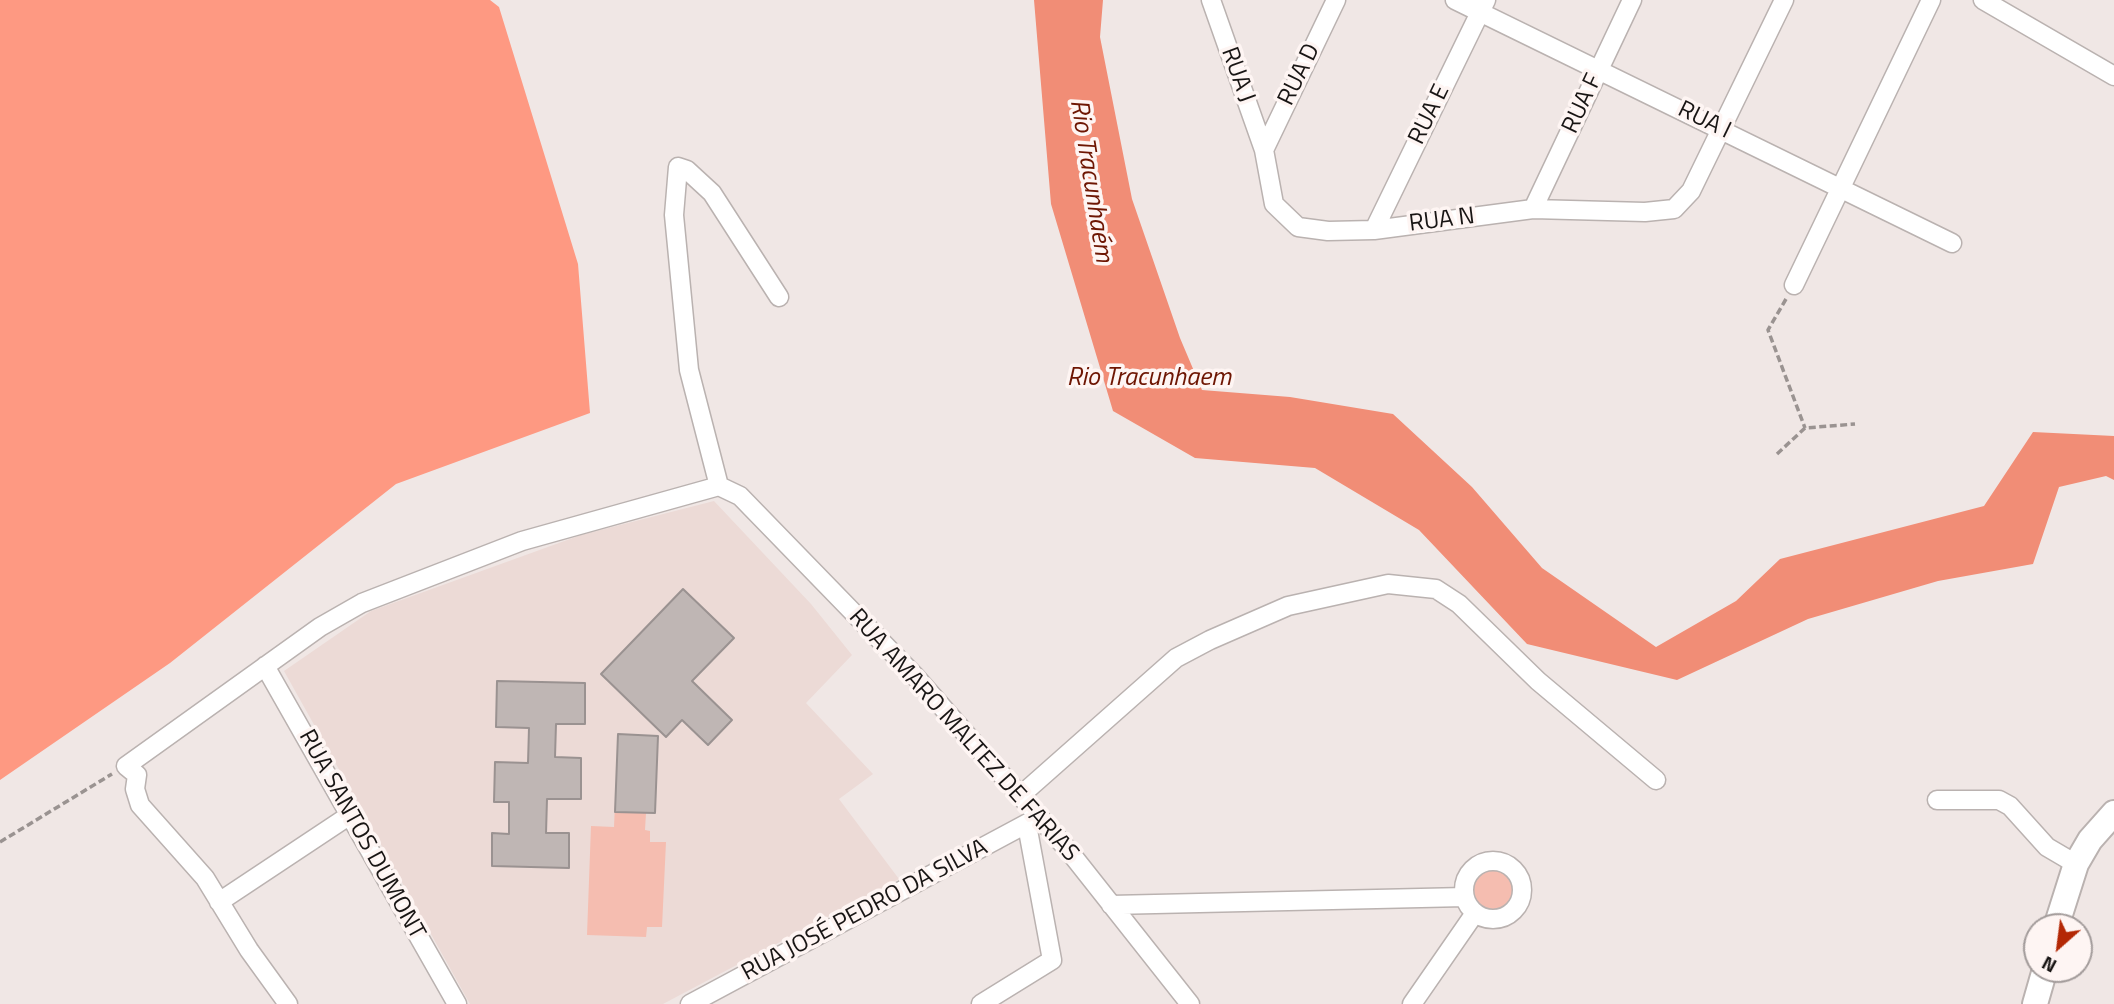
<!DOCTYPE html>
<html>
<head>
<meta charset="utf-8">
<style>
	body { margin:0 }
	#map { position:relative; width:2114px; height:1004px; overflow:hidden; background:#f0e7e5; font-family:"Titillium Web",sans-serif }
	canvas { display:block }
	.north { position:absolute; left:2023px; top:913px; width:70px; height:70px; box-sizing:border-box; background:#fef5f3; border:2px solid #a29b9a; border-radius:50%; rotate:208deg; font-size:19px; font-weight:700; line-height:28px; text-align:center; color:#181514 }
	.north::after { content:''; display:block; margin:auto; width:24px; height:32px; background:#b42805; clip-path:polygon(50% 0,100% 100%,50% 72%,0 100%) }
</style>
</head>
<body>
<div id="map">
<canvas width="2114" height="1004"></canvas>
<div class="north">N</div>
</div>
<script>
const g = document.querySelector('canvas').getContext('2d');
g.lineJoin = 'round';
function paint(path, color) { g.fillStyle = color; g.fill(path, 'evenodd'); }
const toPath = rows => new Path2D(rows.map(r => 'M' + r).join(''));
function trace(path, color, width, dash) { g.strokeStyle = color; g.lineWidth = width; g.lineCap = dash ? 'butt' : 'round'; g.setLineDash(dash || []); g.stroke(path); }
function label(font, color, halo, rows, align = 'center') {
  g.font = font + ' "Titillium Web",sans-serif'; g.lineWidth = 7; g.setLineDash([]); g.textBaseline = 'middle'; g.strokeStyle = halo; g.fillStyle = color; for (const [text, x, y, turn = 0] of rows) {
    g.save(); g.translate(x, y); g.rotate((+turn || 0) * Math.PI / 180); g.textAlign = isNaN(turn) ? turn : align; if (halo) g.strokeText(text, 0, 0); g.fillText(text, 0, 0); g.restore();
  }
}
paint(toPath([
	[714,501,811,604,852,655,806,703,873,774,839,799,899,879,663,1004,470,1004,284,671,371,611,581,535]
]), '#ecdad6');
paint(toPath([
	[618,734,658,736,655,813,646,813,645,830,650,831,650,842,666,842,662,927,647,927,646,937,587,935,591,826,614,827],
	'1464 890a29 29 0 1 1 58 0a29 29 0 1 1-58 0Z'
]), '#f5bdb0');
paint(toPath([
	[0,0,490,0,499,7,578,264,590,413,396,484,170,663,0,780]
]), '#fe9982');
paint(toPath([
	[1034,0,1103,0,1100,37,1132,199,1180,338,1202,390,1290,397,1393,414,1472,487,1542,568,1656,647,1736,601,1780,559,1984,506,2033,432,2114,436,2114,480,2106,476,2059,487,2033,564,1938,581,1808,619,1677,680,1527,644,1419,530,1315,468,1195,458,1113,411,1051,204]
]), '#f18d76');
const building = toPath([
	[683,589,734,638,692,681,732,720,708,745,682,720,666,737,601,674,683,589],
	[497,681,585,683,585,724,556,724,555,757,581,758,581,799,547,799,546,833,569,833,569,868,492,866,492,833,509,834,509,802,494,802,495,762,528,763,529,728,496,727,497,681],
	[618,734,658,736,655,813,615,812,618,734]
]);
paint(building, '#bfb6b4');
trace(building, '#9a9291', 2);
const street = toPath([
	[1211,0,1264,150,1274,204,1298,227,1328,231,1374,230,1533,209,1645,212,1674,209,1691,191,1784,0],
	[1455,0,1952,243],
	[1983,0,2114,76],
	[1264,150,1336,0],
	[1533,209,1632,0],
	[1374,230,1486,0],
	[1794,285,1931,0],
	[719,486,740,496,914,675,1069,851,1190,1004],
	[719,486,689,370,674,215,678,167,687,170,712,193,779,297],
	[265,666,457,1004],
	[1020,796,1176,658,1210,640,1288,606,1388,584,1436,589,1459,604,1538,681,1656,780],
	[1937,800,1999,800,2010,806,2047,847,2076,864],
	'1464 890a29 29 0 1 1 58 0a29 29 0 1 1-58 0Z',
	[219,902,350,815],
	[1111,905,1465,897],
	[288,1004,249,950,205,878,140,805,135,789,137,775,126,766,320,627,362,603,522,541,719,486],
	[690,1004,1039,817],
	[981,1004,1052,960,1027,825],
	[1412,1004,1475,913]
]);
const secondary = toPath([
	[2056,927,2076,864,2090,840,2114,813],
	[2035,1004,2045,969]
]);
trace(street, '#bab2b0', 21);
trace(secondary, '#bab2b0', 28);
trace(toPath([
	[1786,299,1768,330,1805,428],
	[1777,454,1805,428,1855,424],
	[0,842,112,774]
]), '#9a9391', 3.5, [7, 3.5]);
trace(street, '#fff', 18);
trace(secondary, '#fff', 24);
label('24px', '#181514', '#fef5f3', [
	["RUA J",1237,75,70],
	["RUA D",1300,75,-64],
	["RUA F",1583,104,-65],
	["RUA E",1430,115,-64],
	["RUA I",1704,121,26],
	["RUA N",1442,221,-7],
	["RUA AMARO MALTEZ DE FARIAS",963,736,48],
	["RUA SANTOS DUMONT",361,835,61],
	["RUA JOSÉ PEDRO DA SILVA",865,911,-28]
]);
label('italic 26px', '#6e1603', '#fef5f3', [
	["Rio Tracunhaém",1090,181,81],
	["Rio Tracunhaem",1149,379]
]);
</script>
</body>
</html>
